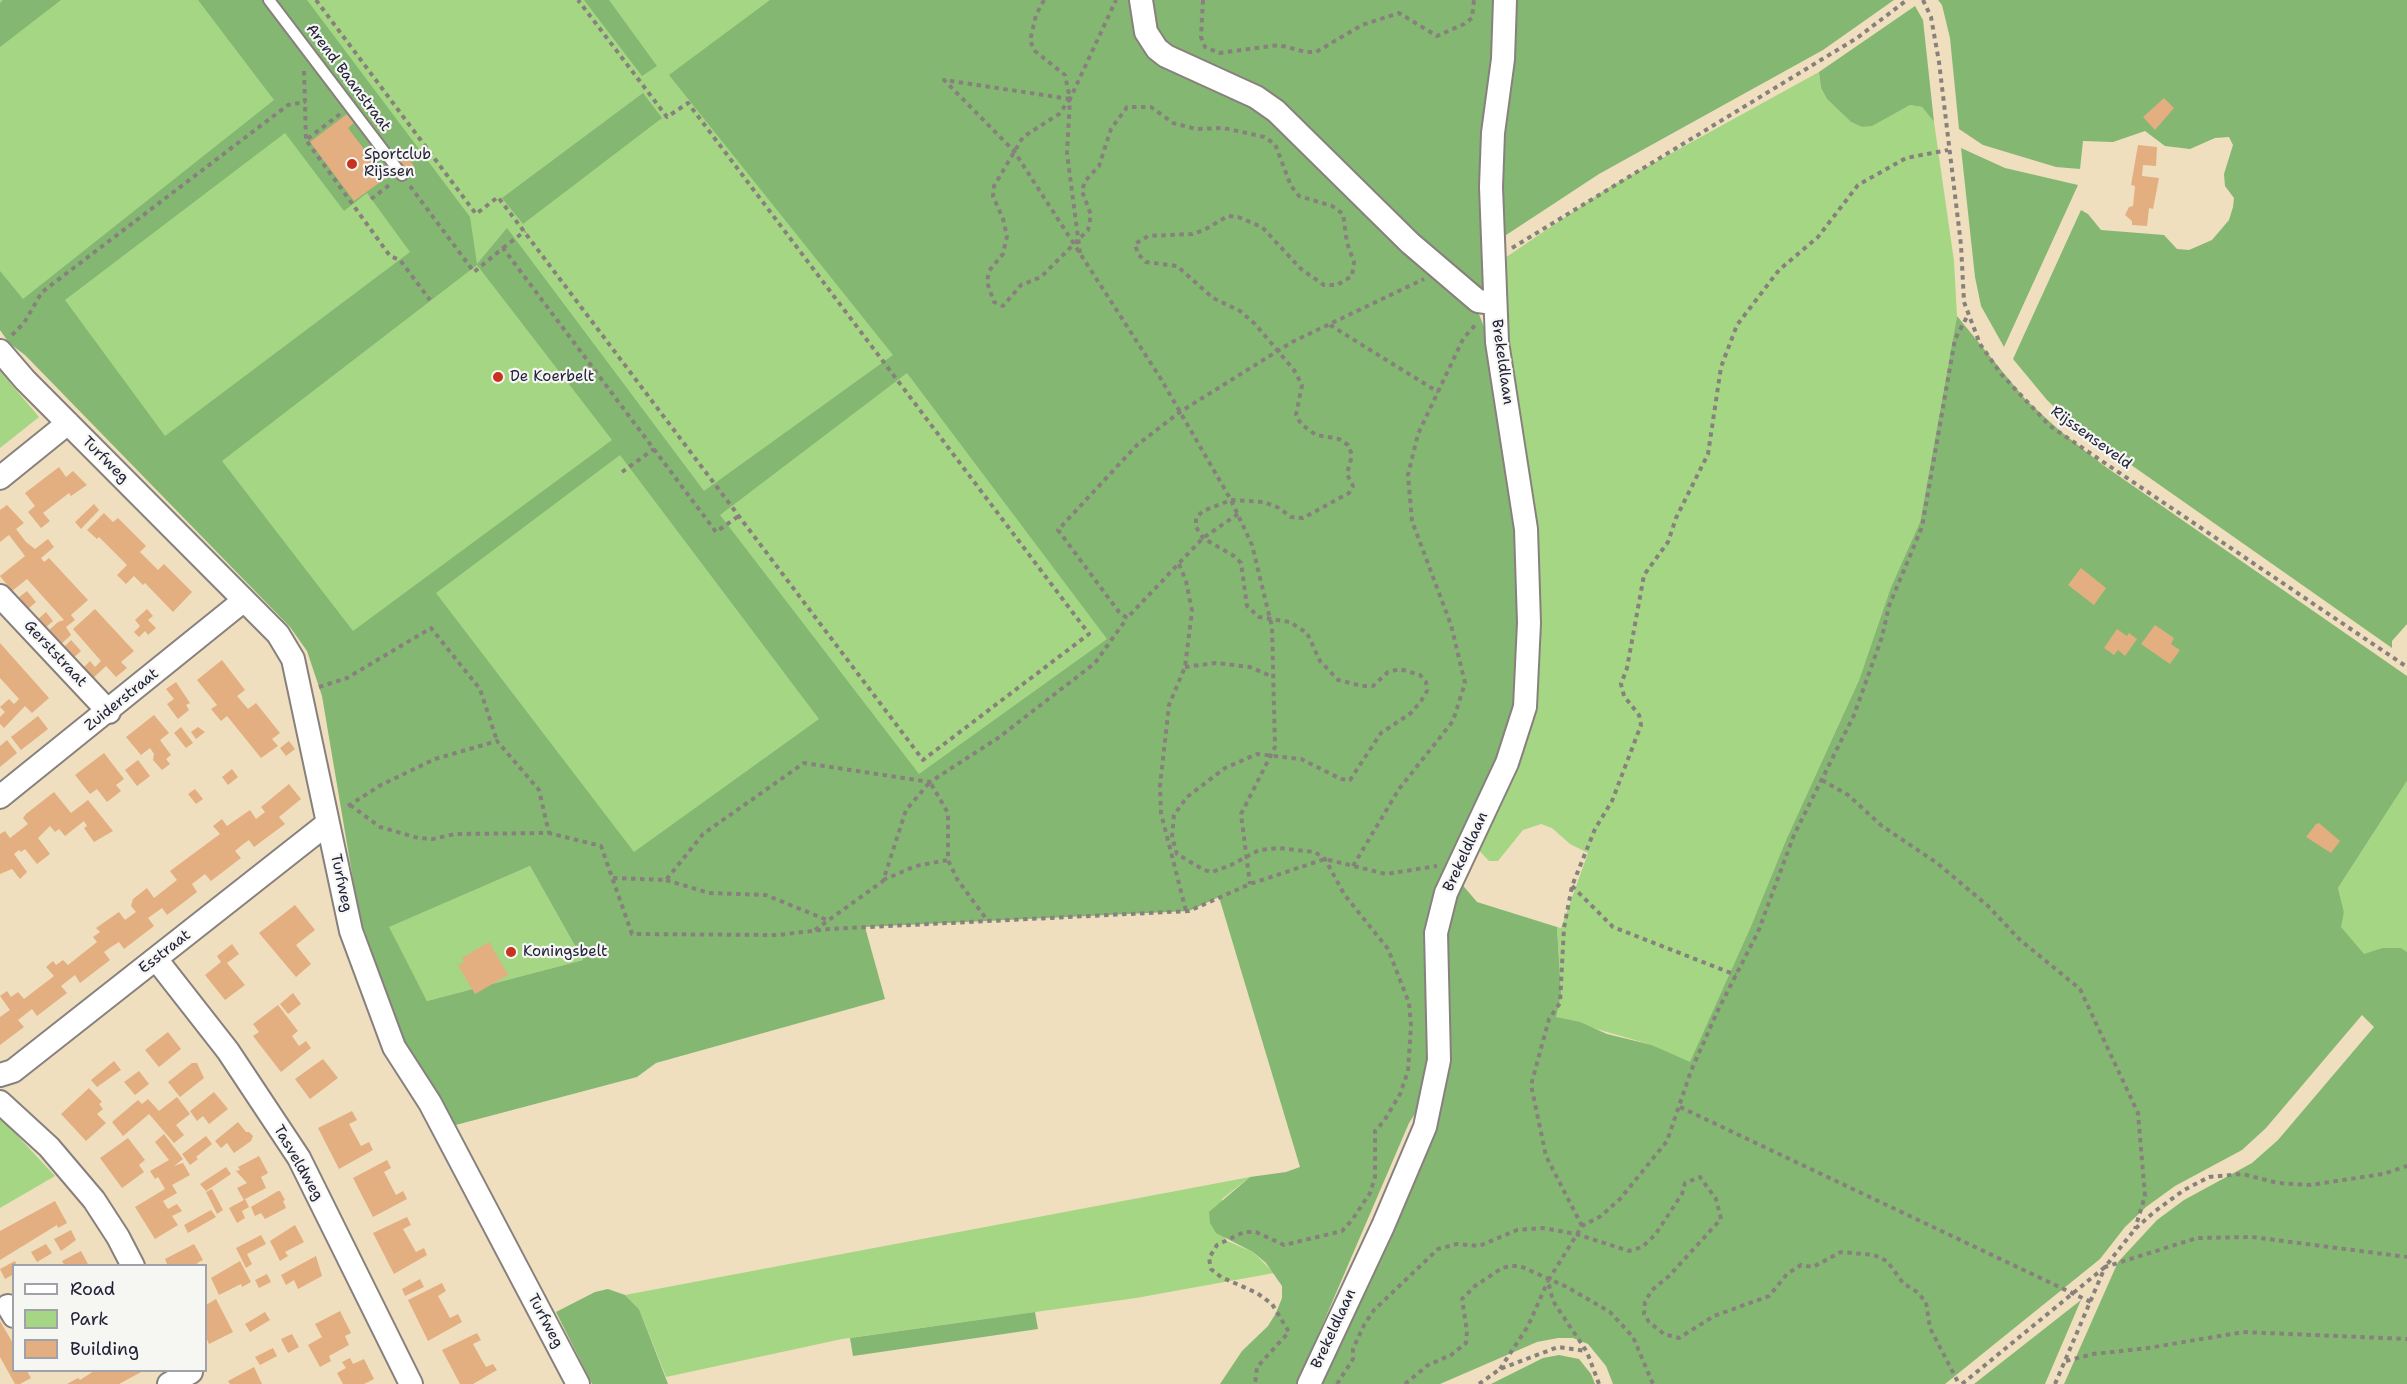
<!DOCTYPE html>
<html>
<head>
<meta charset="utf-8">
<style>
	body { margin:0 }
	#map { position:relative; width:2407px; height:1384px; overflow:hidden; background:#efdfbf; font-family:"Shantell Sans",sans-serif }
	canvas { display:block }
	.legend { position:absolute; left:12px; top:1264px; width:195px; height:108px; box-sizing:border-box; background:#f6f6f2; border:2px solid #a1a1a9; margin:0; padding:8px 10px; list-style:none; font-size:18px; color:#22223b }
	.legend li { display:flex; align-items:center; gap:12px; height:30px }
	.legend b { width:30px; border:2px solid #a1a1a9 }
</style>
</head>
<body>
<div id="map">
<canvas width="2407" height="1384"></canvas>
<ul class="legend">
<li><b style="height:8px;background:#fff"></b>Road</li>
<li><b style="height:16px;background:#a5d684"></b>Park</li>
<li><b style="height:16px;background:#e3ae80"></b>Building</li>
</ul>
</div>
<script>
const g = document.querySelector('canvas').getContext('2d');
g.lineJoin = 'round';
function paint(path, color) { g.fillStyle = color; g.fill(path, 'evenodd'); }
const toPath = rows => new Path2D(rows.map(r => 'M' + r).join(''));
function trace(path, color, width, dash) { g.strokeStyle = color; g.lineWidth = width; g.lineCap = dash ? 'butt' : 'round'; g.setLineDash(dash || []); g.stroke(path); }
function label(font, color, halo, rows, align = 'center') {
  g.font = font + ' "Shantell Sans",sans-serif'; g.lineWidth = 4.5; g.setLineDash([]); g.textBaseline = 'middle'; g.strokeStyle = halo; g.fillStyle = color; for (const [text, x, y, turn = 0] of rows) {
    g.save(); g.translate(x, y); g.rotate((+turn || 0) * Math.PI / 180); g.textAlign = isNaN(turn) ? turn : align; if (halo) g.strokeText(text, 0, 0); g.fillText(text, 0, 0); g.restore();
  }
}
paint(toPath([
	[0,0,807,0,1127,642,928,797,634,880,343,657,168,488,0,292],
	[1819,72,1821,88,1827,99,1851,122,1862,127,1872,125,1910,105,1922,107,1934,122,1954,261,1957,316,1920,522,1891,587,1859,680,1786,840,1751,926,1690,1063,1652,1045,1555,1017,1561,994,1557,927,1561,928,1588,853,1570,844,1552,828,1541,824,1523,830,1498,861,1489,861,1474,845,1509,779,1496,264,1608,188],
	[0,371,39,417,0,448],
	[2407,781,2407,952,2400,948,2382,948,2364,955,2340,927,2344,912,2338,888],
	[530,866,583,960,427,1001,388,927],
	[0,1117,55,1176,0,1208],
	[1250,1177,1222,1199,1225,1240,1253,1252,1274,1273,1136,1298,842,1339,666,1377,639,1309,625,1295]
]), '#a5d684');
paint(toPath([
	[3,0,61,0,0,47,0,3],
	[198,0,307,0,470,217,477,264,507,228,704,491,893,355,669,75,770,0,1134,0,1139,36,1257,107,1475,304,1484,327,1519,536,1521,645,1515,701,1508,733,1452,859,1431,1021,1425,1098,1409,1123,1297,1384,1220,1384,1242,1351,1268,1326,1276,1313,1282,1298,1282,1286,1266,1263,1253,1252,1216,1233,1210,1223,1209,1212,1250,1177,1286,1172,1300,1167,1219,897,1189,911,865,927,885,999,656,1063,637,1077,452,1126,402,1038,359,915,322,696,307,651,290,627,25,355,9,343,0,330,0,271,23,299,274,100],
	[285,133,344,211,367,193,410,252,165,436,65,300],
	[477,265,612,440,353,631,222,461],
	[907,373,1107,639,919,774,720,515],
	[620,455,819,719,634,852,436,593],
	[530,866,583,960,427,1001,389,927],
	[584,0,609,0,657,66,642,76],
	[1145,0,1502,0,1488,291,1478,295,1305,125,1172,51,1157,38],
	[1512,0,1894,0,1823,50,1599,174,1497,241],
	[1938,0,2407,0,2407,624,2392,641,2392,648,2070,422,2047,400,2013,359,2081,210,2088,214,2101,230,2164,235,2177,249,2189,250,2212,240,2229,220,2233,207,2234,198,2225,186,2224,174,2233,145,2229,137,2215,138,2190,149,2165,146,2145,131,2113,142,2083,141,2080,169,2056,167,1983,145,1959,129,1950,38,1942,5],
	[1915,6,1923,20,1934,122,1922,107,1910,105,1872,126,1862,127,1851,122,1827,99,1821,88,1819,72],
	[643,93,662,118,523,224,502,198],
	[1961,148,2005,168,2078,185,2004,347,1981,306,1975,277],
	[1957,316,2025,399,2059,430,2103,465,2407,676,2407,781,2338,888,2344,912,2341,927,2364,954,2382,948,2401,948,2407,952,2407,1384,2064,1384,2118,1262,2157,1220,2184,1200,2252,1163,2278,1140,2374,1027,2362,1015,2266,1128,2242,1150,2175,1186,2146,1207,2125,1227,2100,1259,1945,1384,1613,1384,1606,1366,1588,1344,1573,1338,1558,1338,1537,1342,1440,1384,1318,1384,1420,1160,1446,924,1460,882,1477,902,1557,927,1561,994,1556,1017,1580,1022,1607,1034,1652,1045,1690,1062,1751,926,1786,840,1859,680,1891,587,1920,522],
	[608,1289,625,1295,639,1309,668,1384,592,1384,556,1312,595,1292],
	[2081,1300,2045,1384,1974,1384],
	[1035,1312,1038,1329,853,1356,850,1338],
	[1559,1355,1579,1359,1591,1374,1595,1384,1491,1384,1543,1358]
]), '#84b772');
paint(toPath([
	[2164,98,2174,108,2155,130,2143,117],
	[347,114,354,123,348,128,386,178,354,201,310,142],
	[2138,145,2157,147,2156,166,2143,165,2142,176,2159,178,2153,209,2149,208,2147,226,2132,225,2132,221,2125,215,2129,207,2133,206,2135,186,2131,185],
	[401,149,414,166,405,173,392,156],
	[59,467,66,477,73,471,87,485,71,496,69,493,43,513,50,521,41,528,28,512,35,506,25,493],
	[94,504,99,510,81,529,75,522],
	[7,505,24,523,16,529,26,542,35,549,48,539,54,547,41,558,44,562,49,558,88,600,71,615,75,620,66,627,71,635,60,645,48,631,58,622,64,620,27,579,12,591,0,576,25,556,9,535,0,542,0,510],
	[104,513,113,522,118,518,146,546,140,552,158,570,164,564,192,592,173,612,145,583,143,585,134,576,126,584,117,575,127,565,99,537,97,539,87,530],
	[2081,568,2106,588,2094,605,2068,585],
	[27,591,36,602,28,609,18,598],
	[95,609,134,651,121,662,127,668,116,677,106,666,91,680,82,669,90,661,95,667,101,661,73,629],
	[147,609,153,616,148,620,156,628,148,635,145,631,139,637,134,632,140,626,135,620],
	[46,612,53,621,45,628,37,620],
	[2155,625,2174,638,2171,644,2180,650,2170,664,2141,644],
	[2117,629,2127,636,2129,633,2137,639,2125,656,2118,650,2114,655,2104,648],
	[71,640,81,651,72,659,63,648],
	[0,643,49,698,32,713,25,706,4,728,0,724,0,717,5,712,0,707,9,699,14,704,19,699,0,678],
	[222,660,245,690,237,696,248,709,256,703,280,733,272,739,278,746,261,758,227,716,221,721,211,709,217,705,197,680],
	[176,682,190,703,186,705,189,710,178,719,167,704,174,699,166,689],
	[154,715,169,733,160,740,171,755,166,759,170,764,162,770,153,760,154,754,150,748,141,755,126,737],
	[38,716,48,729,21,750,11,737],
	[181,727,193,743,186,748,174,733],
	[198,727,205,732,196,739,191,732],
	[7,740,17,753,0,767,0,746],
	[289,741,295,749,286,756,280,748],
	[104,753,124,779,116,785,121,791,107,802,97,789,90,794,75,775],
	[138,760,150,776,137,786,125,770],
	[232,769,238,777,228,785,222,777],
	[289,784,301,799,279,817,285,824,254,847,249,840,242,845,235,851,241,858,211,881,205,874,192,884,197,892,167,915,162,908,148,918,154,926,124,949,119,942,111,947,104,952,110,960,80,983,75,975,61,986,67,993,37,1016,32,1009,18,1020,24,1027,0,1045,0,1017,10,1010,0,996,7,991,11,997,18,992,24,999,54,976,46,967,53,961,56,965,63,960,68,965,97,942,93,937,100,932,96,928,119,912,125,920,136,912,131,906,133,899,147,888,154,898,177,880,170,871,220,834,213,826,222,819,227,826,250,810,256,819,265,812,261,807],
	[195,789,203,799,196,804,188,794],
	[54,792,71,813,88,800,113,831,94,842,84,828,87,826,84,821,65,836,59,829,55,832,50,826,38,838,50,854,37,864,25,849,21,852,19,850,14,854,27,872,20,879,12,869,0,874,0,834,5,831,10,838,28,824,23,818,26,814],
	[2319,823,2340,841,2331,853,2306,837,2316,824],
	[295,905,315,930,296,945,311,964,296,977,259,933],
	[489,942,508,975,475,994,458,965,464,962,462,958],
	[232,944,239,954,227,963,245,985,225,1000,205,975,221,962,217,956],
	[293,993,301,1004,288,1014,280,1004],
	[278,1005,298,1031,292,1036,299,1046,306,1041,311,1048,281,1072,253,1036,259,1032,253,1024],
	[168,1032,181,1049,159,1067,145,1050],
	[323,1059,338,1078,310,1099,295,1079],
	[114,1061,121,1070,97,1087,91,1080],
	[192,1063,197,1063,204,1078,180,1097,168,1082],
	[139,1071,149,1084,135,1095,124,1082],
	[89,1088,102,1102,99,1104,103,1109,97,1114,106,1123,86,1141,61,1114],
	[214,1092,228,1109,209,1124,203,1116,197,1121,190,1111],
	[177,1097,190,1114,176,1125,184,1135,174,1143,149,1114,123,1136,112,1122,138,1100,142,1104,148,1099,159,1111],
	[352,1111,357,1120,349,1124,361,1146,369,1142,373,1150,339,1169,318,1128],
	[238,1122,246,1132,249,1132,253,1136,251,1141,234,1153,227,1143,221,1148,215,1141],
	[164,1134,183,1159,174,1166,183,1163,190,1175,172,1185,177,1193,163,1201,168,1209,177,1204,182,1211,172,1216,178,1225,155,1239,135,1207,165,1189,158,1177,155,1179,150,1171,169,1160,155,1142],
	[206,1136,212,1144,196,1157,198,1159,190,1165,182,1154],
	[128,1138,145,1160,139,1165,144,1172,122,1188,100,1158],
	[259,1156,268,1173,261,1177,266,1188,245,1199,249,1207,242,1211,245,1218,237,1223,229,1208,244,1200,237,1188,247,1183,236,1171,240,1170,238,1167],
	[387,1160,391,1168,384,1172,396,1195,403,1191,407,1199,373,1217,353,1178],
	[226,1167,231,1174,206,1191,200,1184],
	[212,1189,223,1210,217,1214,206,1192],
	[278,1191,280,1191,285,1200,283,1201,286,1208,265,1219,261,1213,255,1216,251,1207],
	[55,1201,67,1223,58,1228,57,1225,0,1260,0,1231],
	[211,1210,216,1217,188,1233,184,1225],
	[407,1217,411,1225,403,1229,416,1252,424,1248,427,1255,394,1274,373,1233],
	[295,1225,304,1242,285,1252,288,1256,280,1261,270,1241],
	[71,1230,76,1240,61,1251,54,1239],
	[261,1235,266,1244,247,1254,252,1264,246,1268,236,1248],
	[46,1244,52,1253,37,1262,31,1252],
	[194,1244,203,1260,197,1263,199,1266,168,1266,165,1259],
	[81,1251,89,1266,65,1266,62,1261],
	[316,1256,322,1276,298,1289,294,1280,286,1285,281,1275],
	[15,1261,17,1266,14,1266,14,1274,5,1279,0,1269],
	[240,1261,251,1282,242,1287,241,1284,219,1295,211,1278],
	[267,1274,271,1282,259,1288,255,1280],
	[420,1279,424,1287,405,1296,402,1289],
	[442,1283,446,1291,438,1296,450,1318,458,1314,462,1322,428,1341,408,1300],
	[216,1299,233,1332,209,1344,206,1337,206,1305],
	[340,1311,351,1333,345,1336,349,1345,329,1356,331,1361,320,1367,308,1345,322,1337,315,1324],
	[265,1312,270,1320,250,1332,245,1324],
	[0,1321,14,1345,14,1371,27,1371,31,1378,20,1384,15,1384,0,1357],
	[477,1333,481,1340,473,1344,479,1355,486,1367,493,1364,497,1370,473,1384,460,1384,442,1350],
	[292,1334,299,1347,288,1353,281,1339],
	[273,1348,277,1356,260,1365,255,1357],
	[350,1358,353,1364,364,1359,374,1379,364,1384,343,1384,337,1373,346,1368,342,1362],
	[254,1367,262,1384,230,1384,228,1381],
	[94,1371,143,1371,119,1384,67,1384,78,1378,80,1380]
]), '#e3ae80');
const service = toPath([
	[269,0,402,175]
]);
const minor = toPath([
	[1141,0,1146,32,1157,49,1166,56,1256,97,1276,111,1410,243,1478,301,1494,303],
	[0,351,25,380,278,634,293,659,351,931,394,1047,430,1103,578,1384],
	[0,478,68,423],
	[0,596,109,712],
	[0,797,243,601],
	[156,959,228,1051,299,1158,411,1384],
	[0,1075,13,1071,328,823],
	[0,1102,49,1147,94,1200,118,1237,133,1266],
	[8,1306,14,1316],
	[169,1384,191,1372],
	[1309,1384,1383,1226,1425,1127,1439,1060,1436,933,1446,893,1507,763,1525,707,1529,623,1526,529,1497,342,1491,187,1493,133,1503,59,1505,0]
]);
trace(service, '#88807d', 14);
trace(minor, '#88807d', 26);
trace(toPath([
	[316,0,476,214,498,197,923,760,1089,634,688,103,667,117,578,0],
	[1044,0,1036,15,1030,41,1035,51,1065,75,1070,99,1059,114,1023,137,994,186,993,196,1003,219,1007,236,1003,254,989,271,987,282,994,302,1003,306,1021,285,1041,277,1088,230,1091,215,1082,191,1085,181,1099,166,1111,129,1127,107,1151,107,1173,123,1196,129,1223,128,1247,133,1264,137,1275,144,1291,186,1299,196,1332,206,1343,214,1347,243,1354,262,1352,276,1337,285,1324,285,1301,269,1262,227,1238,217,1228,216,1204,230,1192,234,1148,236,1135,244,1138,254,1146,262,1177,266,1213,298,1240,311,1255,324,1294,370,1302,385,1296,415,1301,424,1316,435,1339,439,1348,445,1352,455,1347,474,1353,486,1349,493,1303,518,1291,517,1279,508,1264,502,1231,500,1203,511,1196,518,1196,527,1203,538,1234,556,1241,563,1247,606,1259,617,1290,622,1307,633,1320,661,1338,680,1362,686,1373,686,1388,672,1400,669,1420,675,1426,682,1427,691,1421,701,1411,713,1381,733,1350,780,1341,779,1301,759,1257,754,1225,768,1187,797,1174,815,1172,837,1177,854,1204,870,1212,872,1231,865,1259,850,1278,848,1315,852,1325,859,1344,894,1388,949,1409,1003,1411,1025,1408,1071,1400,1094,1384,1121,1375,1131,1375,1177,1370,1193,1352,1220,1342,1231,1284,1245,1256,1232,1244,1232,1217,1245,1209,1258,1211,1269,1221,1277,1257,1293,1272,1304,1289,1332,1257,1367,1255,1384],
	[1203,0,1201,37,1205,47,1219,53,1279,45,1306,52,1316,52,1362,25,1399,13,1437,36,1464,24,1472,18,1474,0],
	[1923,0,1931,17,1939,62,1961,245,1964,302,1980,344,2001,374,2050,426,2407,667],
	[304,71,306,139],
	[1070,99,944,80,1014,151,1161,379,1231,500,1252,545,1272,627,1275,747,1241,814,1250,884],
	[340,114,306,140,390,256,400,260,430,300],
	[410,186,474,272,503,248,716,532,740,515],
	[371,199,392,183],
	[503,248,525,231],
	[1512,248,1857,38,1907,0],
	[1080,253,1067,153,1070,99,1116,0],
	[1330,325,1438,392],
	[12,335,24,323,42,292,288,105,305,102],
	[622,472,654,449],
	[1238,514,1203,538,1127,618,1119,612,1058,530,1137,445,1180,412,1292,342,1424,279],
	[1179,564,1186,581,1192,611,1185,667,1169,705,1160,786,1161,813,1186,911],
	[1185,667,1216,663,1250,667,1273,677],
	[319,687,347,678,431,628,480,689,497,741],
	[1822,780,1848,795,1882,826,1937,863,1988,906,2019,939,2080,989,2138,1113,2145,1196,2135,1229],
	[350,805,380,827,418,838,433,839,455,834,549,833,601,846,632,934,778,935,829,929,1189,911,1250,884,1325,859,1386,874,1437,866],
	[348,806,381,785,435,759,497,741,539,790,549,833],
	[1353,866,1399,789,1453,721,1465,683,1451,625,1412,521,1408,475,1418,434,1463,339,1476,324],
	[613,878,666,880,703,834,804,763,930,782,998,738,1095,663,1127,618],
	[666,880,709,893,766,895,827,920],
	[883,880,916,866,948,860],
	[1572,886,1613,927,1736,975],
	[815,930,883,881,906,810,930,782,948,813,948,860,957,879,987,920],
	[1680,1107,2091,1302],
	[1582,1226,1546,1156,1531,1085,1549,1019,1560,1003,1564,928,1572,886,1595,829,1612,801,1641,725,1639,715,1624,696,1621,684,1627,668,1644,575,1668,542,1676,518,1708,454,1721,367,1737,325,1779,270,1818,237,1858,185,1906,158,1948,150],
	[2066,1361,2093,1354,2148,1348,2243,1332,2407,1339],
	[1500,1369,1528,1326,1548,1281],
	[1337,1384,1353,1359,1353,1349,1364,1325,1374,1310,1438,1249,1457,1244,1479,1246,1517,1230,1543,1228,1576,1234,1629,1251,1642,1247,1655,1235,1682,1194,1685,1183,1700,1177,1716,1199,1721,1219,1669,1276,1652,1290,1645,1302,1644,1314,1649,1322,1664,1334,1679,1338,1714,1316,1769,1296,1787,1274,1801,1265,1813,1267,1841,1252,1874,1255,1887,1261,1903,1283,1917,1292,1926,1302,1930,1328,1959,1384],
	[1405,1384,1428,1365,1451,1355,1466,1343,1467,1331,1462,1299,1475,1286,1502,1268,1510,1266,1520,1266,1567,1287,1610,1312,1633,1337,1653,1384],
	[1479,1384,1500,1369,1558,1347,1586,1351],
	[1599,1384,1587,1352,1553,1301,1548,1281,1582,1226,1601,1216,1620,1199,1667,1141,1691,1071,1718,1010,1758,932,1794,835,1854,715,1882,637,1889,606,1922,527,1955,339,1968,315],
	[1962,1384,2105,1267,2135,1229,2154,1212,2184,1190,2209,1177,2242,1174,2278,1183,2310,1185,2383,1174,2407,1166],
	[2055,1384,2105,1267,2197,1238,2252,1237,2407,1257]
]), '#88807d', 4, [4.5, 4.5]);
trace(service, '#fff', 10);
trace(minor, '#fff', 22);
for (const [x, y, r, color] of [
	[352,164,6,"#c8321e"],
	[498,377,6,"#c8321e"],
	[511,952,6,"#c8321e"]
]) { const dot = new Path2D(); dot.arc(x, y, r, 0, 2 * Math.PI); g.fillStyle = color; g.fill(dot); trace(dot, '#f6f6f2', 2); }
label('15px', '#22223b', '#f6f6f2', [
	["Arend Baanstraat",348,78,53],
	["Brekeldlaan",1502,362,82],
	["Rijssenseveld",2091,438,36],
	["Turfweg",105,460,45],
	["Gerststraat",55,654,47],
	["Zuiderstraat",122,700,-39],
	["Brekeldlaan",1466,852,-65],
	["Turfweg",341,883,78],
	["Esstraat",165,952,-38],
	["Tasveldweg",298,1163,60],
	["Turfweg",545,1321,62],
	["Brekeldlaan",1334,1329,-65]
]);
label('15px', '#22223b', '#f6f6f2', [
	["Sportclub",364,155],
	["Rijssen",364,172],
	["De Koerbelt",510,377],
	["Koningsbelt",523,952]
], 'left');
</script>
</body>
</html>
